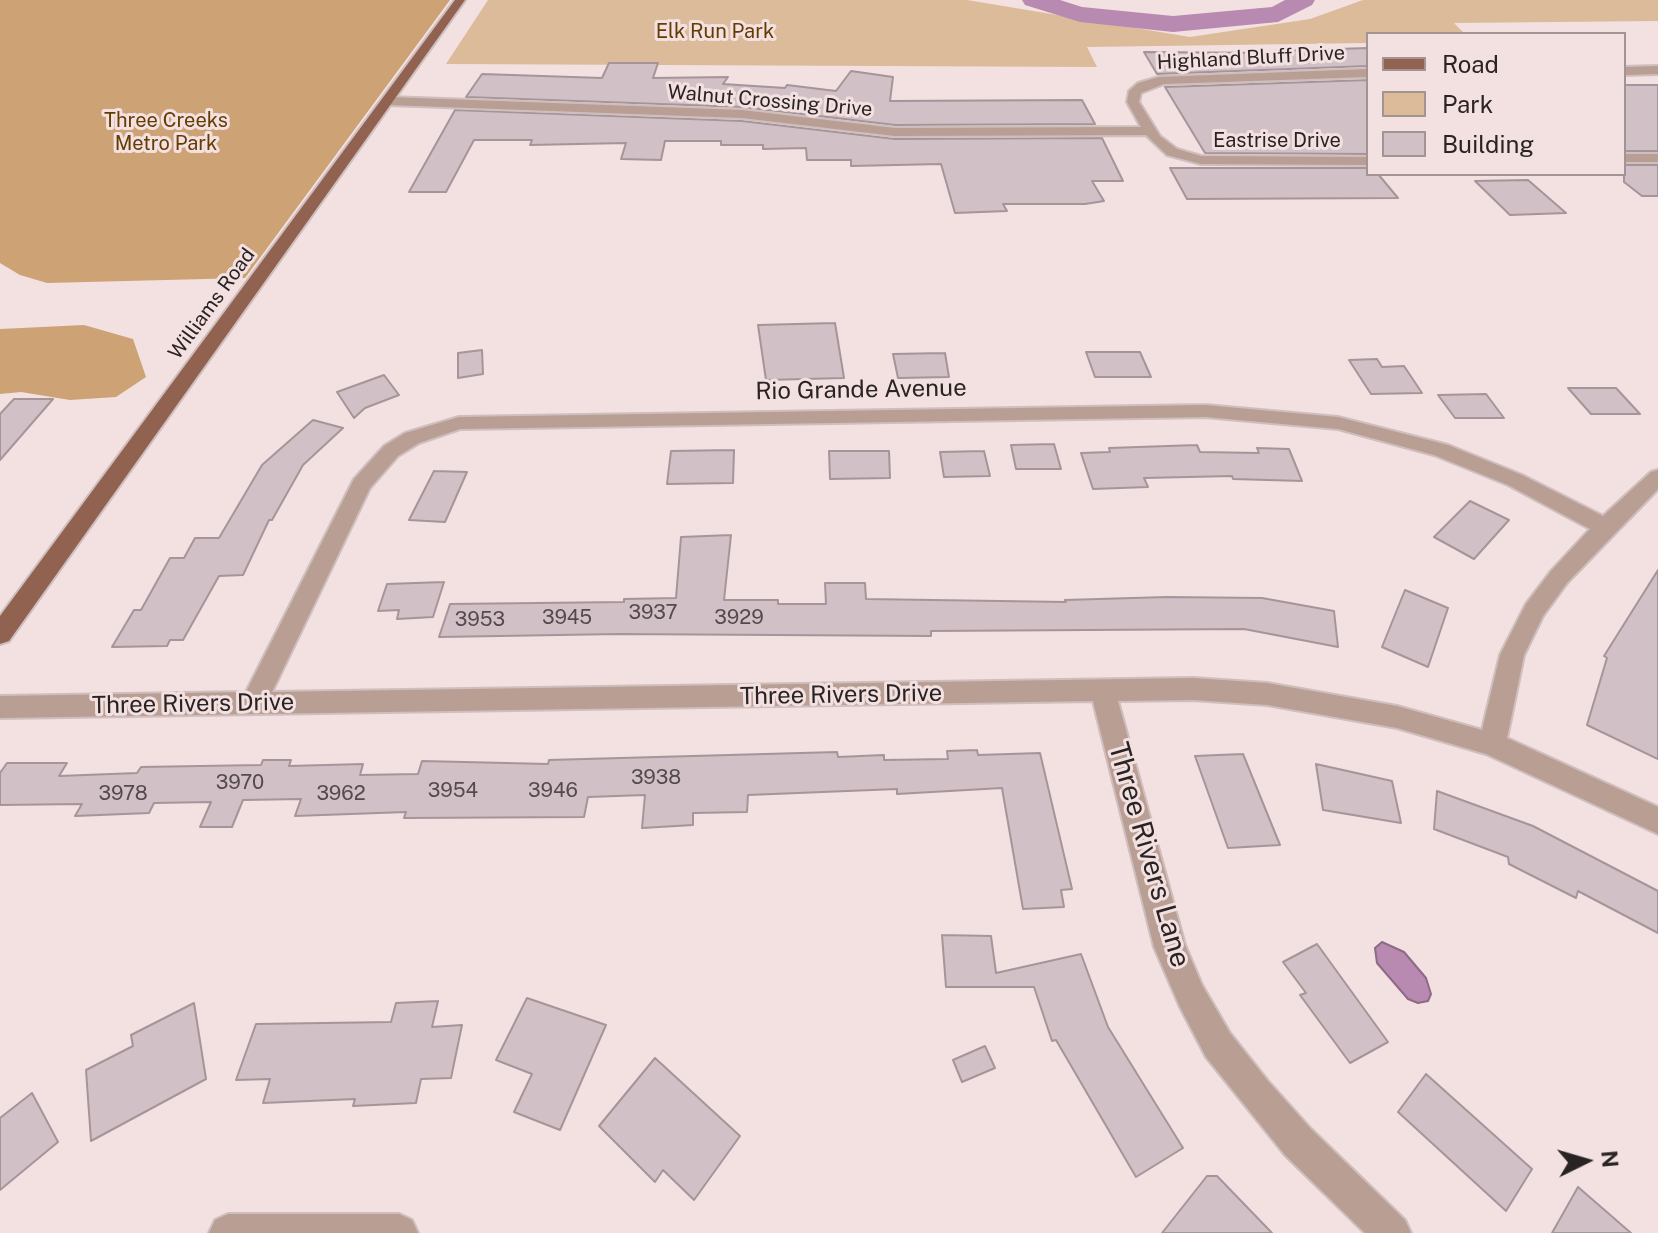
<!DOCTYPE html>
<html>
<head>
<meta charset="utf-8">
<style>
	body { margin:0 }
	#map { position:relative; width:1658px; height:1233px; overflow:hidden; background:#f3e0e0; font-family:"Public Sans",sans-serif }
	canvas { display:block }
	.legend { position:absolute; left:1366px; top:32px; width:260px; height:144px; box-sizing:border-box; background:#f3e0e0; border:2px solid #a39494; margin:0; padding:10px 14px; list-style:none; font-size:24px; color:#2a2323 }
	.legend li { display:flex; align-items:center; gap:16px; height:40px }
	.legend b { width:40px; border:2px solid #a39494 }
	.north { position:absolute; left:1546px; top:1121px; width:80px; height:80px; -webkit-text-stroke:6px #f3e0e0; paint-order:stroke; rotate:85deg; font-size:22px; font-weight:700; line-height:32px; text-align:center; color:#2a2323 }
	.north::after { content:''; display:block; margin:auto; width:28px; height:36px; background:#2a2323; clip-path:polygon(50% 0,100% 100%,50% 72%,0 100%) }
</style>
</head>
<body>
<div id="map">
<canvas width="1658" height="1233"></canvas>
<ul class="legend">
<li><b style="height:10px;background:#90624f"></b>Road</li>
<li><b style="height:22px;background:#dbbb9a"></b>Park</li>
<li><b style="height:22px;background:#d1c0c6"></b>Building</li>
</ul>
<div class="north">N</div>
</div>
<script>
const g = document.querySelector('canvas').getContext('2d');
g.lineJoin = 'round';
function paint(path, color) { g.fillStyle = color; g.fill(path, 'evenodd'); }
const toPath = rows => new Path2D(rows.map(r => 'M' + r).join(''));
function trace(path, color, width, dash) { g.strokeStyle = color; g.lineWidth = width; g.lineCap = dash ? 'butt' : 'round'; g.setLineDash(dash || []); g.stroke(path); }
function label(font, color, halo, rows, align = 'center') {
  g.font = font + ' "Public Sans",sans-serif'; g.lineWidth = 6; g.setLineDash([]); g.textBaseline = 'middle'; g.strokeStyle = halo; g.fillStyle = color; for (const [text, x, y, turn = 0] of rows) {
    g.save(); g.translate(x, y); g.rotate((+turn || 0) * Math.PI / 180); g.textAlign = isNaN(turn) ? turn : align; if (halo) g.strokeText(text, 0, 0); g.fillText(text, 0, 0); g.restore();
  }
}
paint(toPath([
	[488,0,967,0,1190,37,1310,19,1363,0,1658,0,1658,21,1454,23,1465,34,1368,34,1368,43,1087,47,1097,67,446,64]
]), '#dbbb9a');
paint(toPath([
	[0,0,450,0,245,278,47,283,20,275,0,263],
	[84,325,133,339,146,377,116,397,70,400,21,392,0,394,0,329]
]), '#cda275');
const water = toPath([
	[1382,942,1404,952,1426,978,1431,994,1428,1001,1418,1003,1408,999,1377,963,1375,948,1382,942]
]);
paint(water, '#b889b1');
trace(water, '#8d6a86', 2);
paint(toPath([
	[1022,0,1060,0,1082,7,1173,16,1272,7,1285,0,1315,0,1312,5,1278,22,1173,32,1080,22,1025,5,1022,0]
]), '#b889b1');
const building = toPath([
	[1368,48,1368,66,1157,74,1144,52,1276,53,1273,51,1368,48],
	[609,63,658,63,653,78,728,77,723,84,785,88,787,85,836,91,851,71,893,77,890,101,1082,100,1095,124,895,125,742,107,466,97,482,74,602,78,609,63],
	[1368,80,1368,154,1205,153,1165,87,1368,80],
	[1624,85,1658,85,1658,151,1624,151,1624,85],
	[455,110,742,121,895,139,1102,138,1123,181,1092,181,1104,201,1085,204,1003,204,1007,211,955,213,941,164,851,166,851,160,807,160,806,148,763,149,763,145,721,145,721,141,665,141,661,160,621,159,626,143,530,145,532,140,474,140,446,192,409,192,455,110],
	[1624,165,1658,165,1658,196,1642,196,1624,182,1624,165],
	[1170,168,1368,168,1368,174,1378,174,1398,198,1187,199,1170,168],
	[1528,180,1566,213,1510,215,1475,181,1528,180],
	[835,323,844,378,766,380,758,325,835,323],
	[482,350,483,374,458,378,458,353,482,350],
	[1086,352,1140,352,1151,377,1095,377,1086,352],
	[945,353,949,377,898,378,893,354,945,353],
	[1377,359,1382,367,1404,366,1422,393,1371,394,1349,360,1377,359],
	[384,375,399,395,365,408,354,418,337,392,384,375],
	[1568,388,1616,388,1640,414,1591,414,1568,388],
	[1486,394,1504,418,1455,418,1438,395,1486,394],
	[14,399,53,399,0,460,0,414,14,399],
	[313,420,343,428,303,465,272,520,269,520,243,575,219,576,183,640,170,640,167,646,112,647,134,610,141,610,170,558,184,558,195,538,219,538,262,465,313,420],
	[1054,444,1061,469,1016,469,1011,445,1054,444],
	[1197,445,1200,452,1259,453,1257,448,1289,449,1302,481,1233,479,1232,476,1144,478,1148,487,1093,489,1081,453,1110,452,1109,448,1197,445],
	[734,450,733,483,667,484,671,451,734,450],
	[829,451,889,451,890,478,830,479,829,451],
	[984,451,990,476,944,477,940,452,984,451],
	[434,471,467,472,445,522,409,520,434,471],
	[1470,501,1509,520,1474,559,1434,537,1470,501],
	[731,535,724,600,778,600,778,604,826,604,825,583,865,583,866,599,1066,602,1065,600,1167,597,1262,598,1334,611,1338,647,1244,629,931,631,931,636,618,634,439,637,450,604,624,602,624,599,676,598,681,537,731,535],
	[1658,570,1658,759,1587,725,1607,658,1604,656,1658,570],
	[444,582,433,617,397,619,399,610,378,611,387,584,444,582],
	[1405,590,1448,608,1428,667,1382,647,1405,590],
	[977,750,978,755,1040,753,1072,889,1061,890,1064,907,1023,909,1002,788,897,794,897,789,748,795,747,812,693,813,693,825,642,828,645,795,588,797,584,817,404,818,406,812,295,816,301,799,243,800,232,827,200,827,211,802,154,803,149,813,75,816,82,804,0,805,0,773,7,763,67,763,59,776,137,773,141,767,261,765,263,760,291,760,289,766,363,764,360,775,418,774,422,761,548,764,549,760,837,752,838,757,884,755,884,760,948,759,947,751,977,750],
	[1243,754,1280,845,1228,848,1195,756,1243,754],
	[1316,764,1392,781,1401,823,1323,810,1316,764],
	[1437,791,1533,826,1658,891,1658,933,1578,891,1576,898,1509,864,1508,857,1434,829,1437,791],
	[942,935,991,936,996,973,1081,954,1108,1027,1183,1148,1136,1177,1056,1040,1052,1041,1034,987,946,987,942,935],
	[1317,944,1388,1042,1350,1063,1300,995,1306,993,1283,962,1317,944],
	[527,998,606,1025,560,1130,514,1112,532,1074,496,1060,527,998],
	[438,1001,432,1027,462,1025,451,1078,421,1079,416,1103,353,1106,355,1099,263,1103,270,1079,236,1080,256,1024,391,1022,396,1003,438,1001],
	[194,1003,206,1079,91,1141,86,1070,133,1046,131,1035,194,1003],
	[985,1046,995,1068,962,1082,953,1060,985,1046],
	[655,1058,740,1136,694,1200,663,1170,655,1182,599,1126,655,1058],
	[1426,1074,1532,1169,1506,1211,1398,1112,1426,1074],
	[32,1093,58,1142,0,1190,0,1118,32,1093],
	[1207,1176,1217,1176,1272,1233,1162,1233,1207,1176],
	[1578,1187,1631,1233,1552,1233,1578,1187]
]);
paint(building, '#d1c0c6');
trace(building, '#a5959a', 2);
const minor = toPath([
	[1658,66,1658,74,1624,75,1624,67,1658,66],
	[1368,69,1368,77,1164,84,1141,93,1139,102,1160,136,1177,149,1201,156,1368,157,1368,165,1201,164,1167,155,1146,135,895,136,742,118,389,105,383,101,389,97,742,110,895,128,1141,127,1127,102,1129,91,1138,83,1159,77,1368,69],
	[1624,154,1658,154,1658,162,1624,162,1624,154],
	[1205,405,1338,417,1448,445,1522,475,1603,516,1651,472,1658,470,1658,489,1567,583,1543,616,1524,655,1507,738,1658,807,1658,834,1486,754,1397,728,1267,705,1193,700,1118,701,1185,945,1202,985,1230,1033,1268,1081,1311,1129,1405,1220,1411,1233,1365,1233,1285,1155,1206,1057,1180,1007,1154,947,1093,701,0,718,0,696,246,692,354,479,384,446,405,433,459,417,1205,405],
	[1205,417,1338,429,1434,455,1508,485,1590,529,1551,571,1526,604,1500,655,1482,730,1397,706,1267,683,1193,678,272,692,370,488,398,456,419,443,460,429,1205,417],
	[228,1214,399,1214,412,1220,418,1233,209,1233,215,1220,228,1214]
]);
const major = toPath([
	[455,0,465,0,9,641,0,644,0,616,455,0]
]);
trace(minor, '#cfbebe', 4);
trace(major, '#cfbebe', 4);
paint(minor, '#b99e93');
paint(major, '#90624f');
label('20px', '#643b00', '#f3e0e0', [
	["Elk Run Park",715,32],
	["Three Creeks",166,121],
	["Metro Park",166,144]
]);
label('20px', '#2a2323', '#f3e0e0', [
	["Highland Bluff Drive",1251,58,-3],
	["Walnut Crossing Drive",770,101,5],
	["Eastrise Drive",1277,141],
	["Williams Road",212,304,-54]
]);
label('20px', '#544a4c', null, [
	["3937",653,613],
	["3945",567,618],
	["3929",739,618],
	["3953",480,620],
	["3938",656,778],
	["3970",240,783],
	["3954",453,791],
	["3946",553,791],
	["3978",123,794],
	["3962",341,794]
]);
label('24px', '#2a2323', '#f3e0e0', [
	["Rio Grande Avenue",861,390,-1],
	["Three Rivers Drive",841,695,-1],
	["Three Rivers Drive",193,704,-1]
]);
label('28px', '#2a2323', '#f3e0e0', [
	["Three Rivers Lane",1149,855,74]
]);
</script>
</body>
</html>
